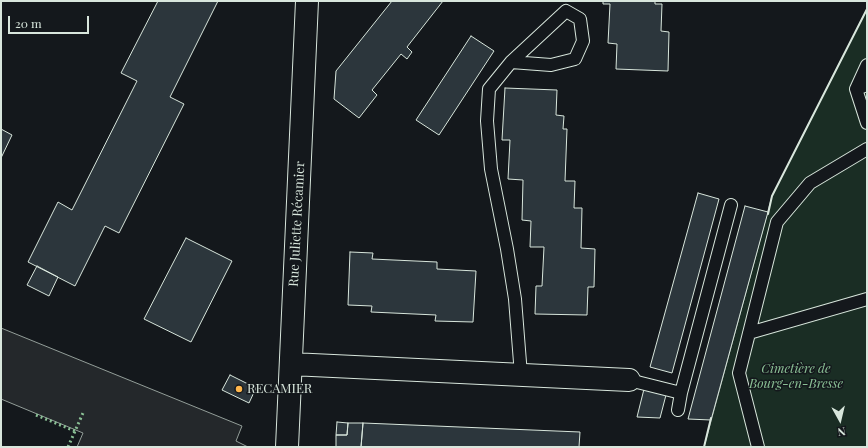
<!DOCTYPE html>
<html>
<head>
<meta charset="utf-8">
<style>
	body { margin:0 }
	#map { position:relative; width:868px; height:448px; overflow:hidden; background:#14181c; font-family:"Playfair Display",serif }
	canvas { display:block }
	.frame { position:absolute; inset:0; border:2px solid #d8e6dc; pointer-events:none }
	.north { position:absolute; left:820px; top:400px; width:40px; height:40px; -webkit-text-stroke:3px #14181c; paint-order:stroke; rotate:172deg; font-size:11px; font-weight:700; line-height:16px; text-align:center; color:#d8e6dc }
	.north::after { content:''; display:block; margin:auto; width:14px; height:18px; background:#d8e6dc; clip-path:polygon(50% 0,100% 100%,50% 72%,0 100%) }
	.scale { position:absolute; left:8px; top:16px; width:81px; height:18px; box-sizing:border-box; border:2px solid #d8e6dc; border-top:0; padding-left:5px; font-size:12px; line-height:14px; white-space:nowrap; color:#d8e6dc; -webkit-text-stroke:3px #14181c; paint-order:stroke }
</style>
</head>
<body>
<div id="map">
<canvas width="868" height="448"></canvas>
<div class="frame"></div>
<div class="north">N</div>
<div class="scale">20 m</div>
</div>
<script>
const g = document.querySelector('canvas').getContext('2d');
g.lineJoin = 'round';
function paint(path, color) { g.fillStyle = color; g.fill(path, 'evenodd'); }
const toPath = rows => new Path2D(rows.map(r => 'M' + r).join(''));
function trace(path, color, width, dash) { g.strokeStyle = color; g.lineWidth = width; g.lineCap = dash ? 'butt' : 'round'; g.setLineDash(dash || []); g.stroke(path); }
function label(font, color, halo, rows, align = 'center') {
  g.font = font + ' "Playfair Display",serif'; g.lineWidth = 3; g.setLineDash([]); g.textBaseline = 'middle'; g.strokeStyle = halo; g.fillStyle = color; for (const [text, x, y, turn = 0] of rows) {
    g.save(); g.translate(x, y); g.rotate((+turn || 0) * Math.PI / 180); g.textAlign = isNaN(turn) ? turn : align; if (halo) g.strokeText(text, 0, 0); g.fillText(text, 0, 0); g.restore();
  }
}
const green = toPath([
	[867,9,867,447,704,447,772,196,867,9]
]);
paint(green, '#1a2d24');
trace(green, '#939e99', 1);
const parking = toPath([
	[1,328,242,426,236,441,248,447,77,447,83,433,1,399,1,328]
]);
paint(parking, '#24282b');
trace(parking, '#939e99', 1);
const building = toPath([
	[158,1,218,1,170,97,184,104,119,233,105,226,75,286,28,262,58,202,72,210,137,81,121,73,158,1],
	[392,1,443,1,407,47,412,52,407,59,401,54,372,90,377,95,359,118,334,99,336,71,392,1],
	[603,1,655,1,655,4,662,4,661,31,669,32,668,71,616,69,617,44,608,43,610,4,603,4,603,1],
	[471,36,494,51,439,135,416,120,471,36],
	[505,88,557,90,556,115,564,116,563,129,567,129,565,181,575,181,574,208,582,208,581,248,595,249,594,287,588,287,587,315,535,314,536,286,542,286,544,247,530,247,531,221,522,220,523,180,508,179,510,140,502,140,505,88],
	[1,129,12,135,1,158,1,129],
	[698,193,719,199,672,373,650,367,698,193],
	[745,206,768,212,711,420,688,419,745,206],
	[186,238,232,261,191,342,144,319,186,238],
	[350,252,373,253,372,259,437,262,437,269,476,271,473,322,435,321,436,315,371,312,372,306,348,305,350,252],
	[37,266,58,277,49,296,27,285,37,266],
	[230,375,256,388,249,403,222,390,230,375],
	[644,389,666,395,660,418,637,417,644,389],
	[337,422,348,423,347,435,336,435,337,422],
	[348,423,363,423,361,447,336,447,336,435,347,435,348,423],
	[363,423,580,432,579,447,361,447,363,423]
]);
paint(building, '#2c363c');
trace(building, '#d8e6dc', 1);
const lane = toPath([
	[511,62,551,65,575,59,583,41,580,19,566,11,511,62,489,89,487,121,491,169,507,249,515,299,521,375],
	[867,85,856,89,867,123],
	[856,89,867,65],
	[749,333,867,299],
	[629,380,681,393],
	[678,410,681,393,731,205],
	[758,447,739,373,777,222,810,183,867,149]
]);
const street = toPath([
	[291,364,629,380],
	[287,447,307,1]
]);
trace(lane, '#d8e6dc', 14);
trace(street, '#d8e6dc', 24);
trace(lane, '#14181c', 12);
trace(street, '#14181c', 22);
trace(toPath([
	[36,415,75,431],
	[68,447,83,413]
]), '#8ac095', 3, [2, 3]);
trace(toPath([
	[768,214,772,196,867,9],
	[704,447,711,418]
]), '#d8e6dc', 2);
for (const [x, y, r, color] of [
	[239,389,4,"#ffb74d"]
]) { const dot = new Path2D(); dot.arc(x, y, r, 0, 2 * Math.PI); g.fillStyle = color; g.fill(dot); trace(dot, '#14181c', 1.5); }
label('13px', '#d8e6dc', '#14181c', [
	["Rue Juliette Récamier",297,224,-87]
]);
label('italic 13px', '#8ac095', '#14181c', [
	["Cimetière de",796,369],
	["Bourg-en-Bresse",796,384]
]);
label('13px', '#d8e6dc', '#14181c', [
	["RECAMIER",247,389]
], 'left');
</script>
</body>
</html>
